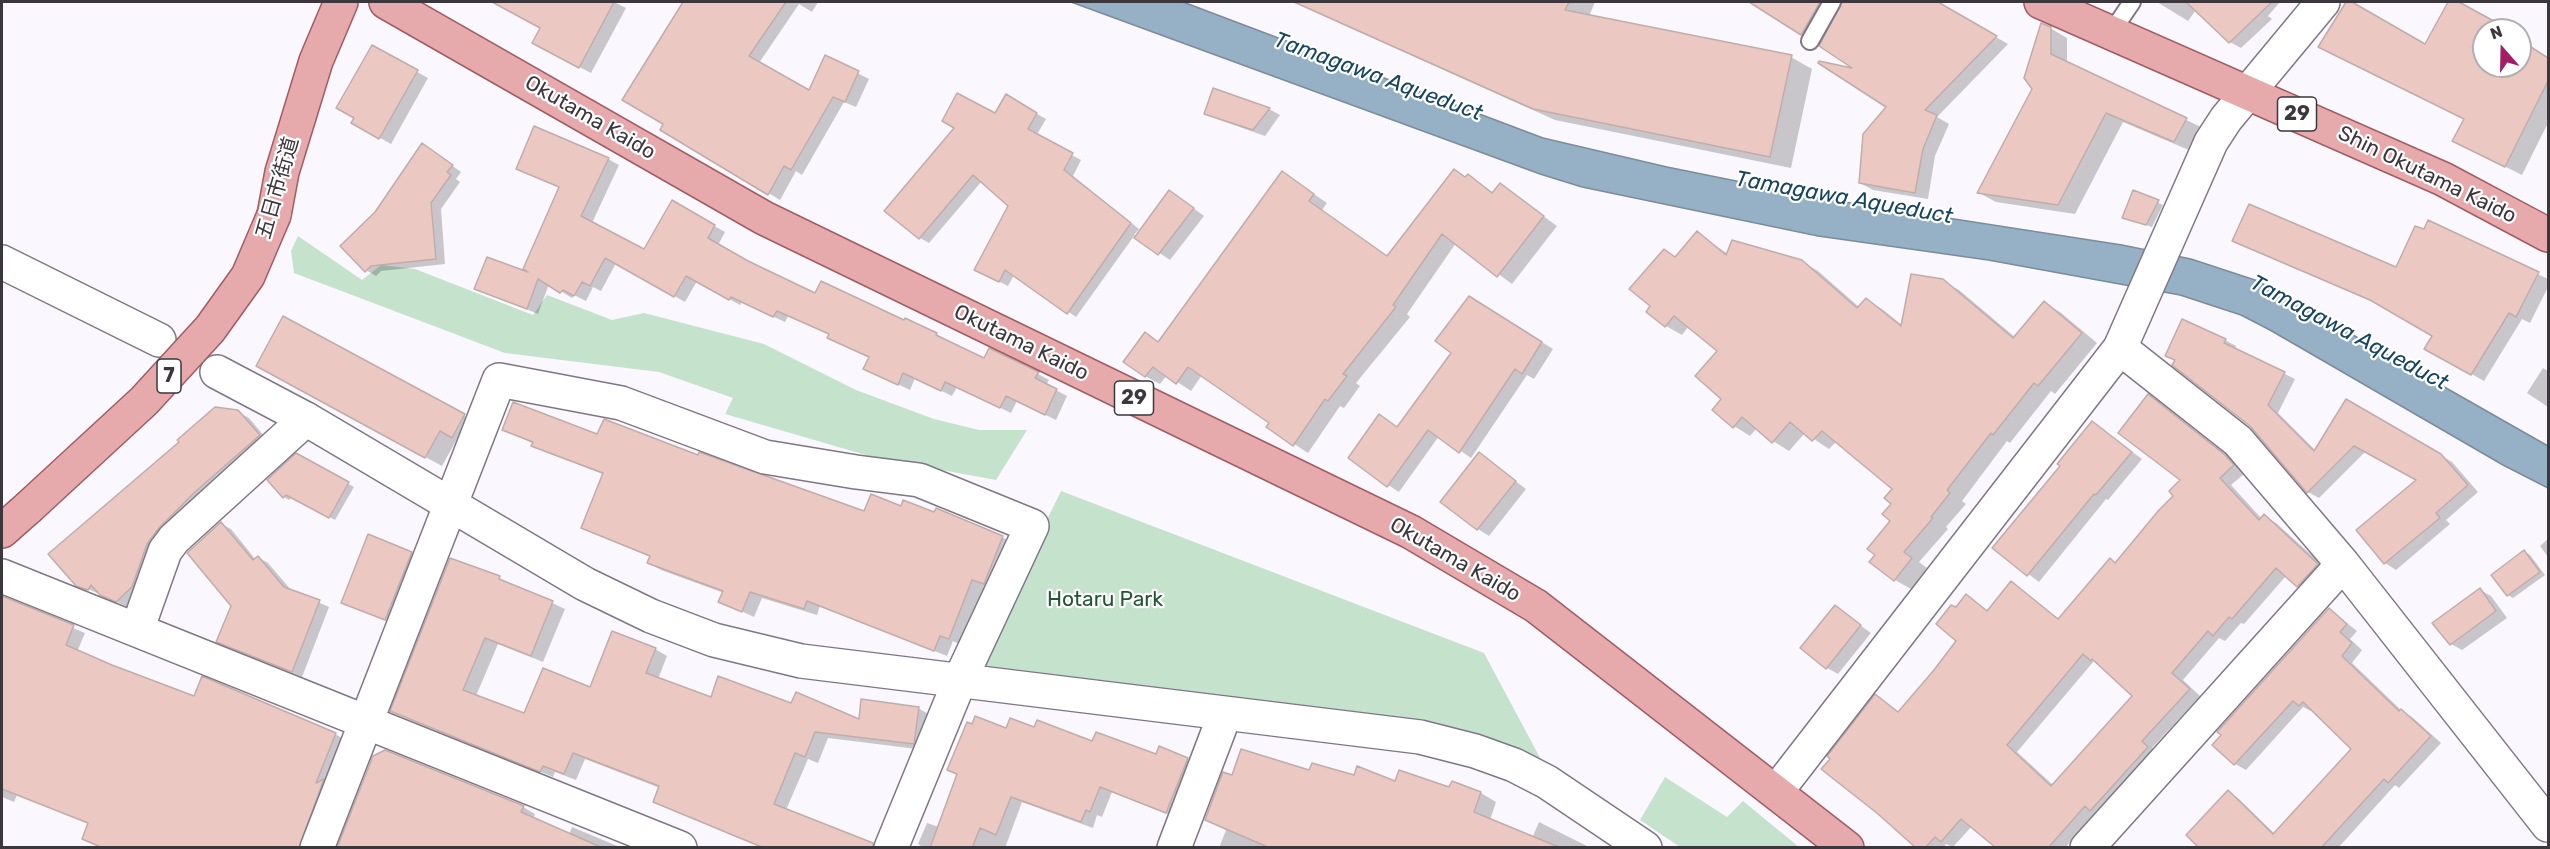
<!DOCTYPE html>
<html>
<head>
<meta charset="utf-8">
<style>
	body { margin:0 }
	#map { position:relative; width:2550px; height:849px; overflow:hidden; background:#fbf7fe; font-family:Rubik,sans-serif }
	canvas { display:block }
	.frame { position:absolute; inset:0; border:3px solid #3b373d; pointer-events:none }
	.north { position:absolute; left:2472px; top:18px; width:60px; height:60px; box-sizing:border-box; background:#fff; border:2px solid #b1afb1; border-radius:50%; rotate:340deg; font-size:16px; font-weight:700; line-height:24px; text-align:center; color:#3b373d }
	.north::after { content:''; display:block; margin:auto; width:21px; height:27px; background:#a41d67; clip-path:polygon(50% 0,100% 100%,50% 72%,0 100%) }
</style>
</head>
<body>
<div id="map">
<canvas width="2550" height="849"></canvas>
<div class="frame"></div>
<div class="north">N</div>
</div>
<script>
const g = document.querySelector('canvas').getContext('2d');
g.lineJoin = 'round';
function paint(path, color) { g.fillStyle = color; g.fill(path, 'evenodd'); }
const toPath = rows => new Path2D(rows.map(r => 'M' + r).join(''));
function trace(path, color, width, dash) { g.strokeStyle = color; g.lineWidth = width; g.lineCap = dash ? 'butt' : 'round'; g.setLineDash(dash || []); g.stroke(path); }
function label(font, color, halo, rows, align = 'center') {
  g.font = font + ' Rubik,"Noto Sans JP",sans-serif'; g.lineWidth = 4.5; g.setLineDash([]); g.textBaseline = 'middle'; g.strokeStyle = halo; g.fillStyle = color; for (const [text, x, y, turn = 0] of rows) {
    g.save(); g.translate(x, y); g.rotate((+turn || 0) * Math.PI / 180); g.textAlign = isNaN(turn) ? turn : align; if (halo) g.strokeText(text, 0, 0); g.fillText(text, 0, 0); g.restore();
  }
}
paint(toPath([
	[298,236,362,280,381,265,415,269,533,315,547,295,612,320,644,313,764,344,856,390,934,419,979,430,1027,430,996,480,876,458,725,414,733,398,659,372,505,353,294,273,291,251],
	[1061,491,1484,653,1546,769,972,673],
	[1665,777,1727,817,1743,801,1799,847,1680,847,1640,820]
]), '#c5e2cd');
const water = toPath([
	[1071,2,1183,2,1543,138,1667,167,1825,199,2122,245,2191,259,2258,281,2548,446,2548,488,2503,465,2270,330,2241,315,2180,295,1988,260,1818,236,1582,187,1540,174,1071,2]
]);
paint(water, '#96b0c5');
trace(water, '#7b8c9c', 1.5);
paint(toPath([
	[496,2,614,2,626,8,591,73,545,49,542,28],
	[685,2,818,2,812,12,799,4,759,63,810,92,826,57,869,79,856,107,844,102,802,175,796,171,780,200,662,129,666,124,624,99],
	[1322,2,1595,2,1589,16,1791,57,1812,69,1791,168,1555,120,1339,23,1318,11],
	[1758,2,1838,2,1814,41,1756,4],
	[1842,2,1935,2,2008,44,1937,117,1949,124,1935,156,1928,199,1873,190,1860,183,1888,106,1859,71],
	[2157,2,2280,2,2268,16,2272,19,2241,48,2230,42,2196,10,2188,21],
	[2348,2,2426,46,2450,2,2456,2,2507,30,2484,30,2484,66,2520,66,2520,41,2548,59,2548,123,2522,175,2454,141,2465,119,2320,46],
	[2050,28,2067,38,2067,63,2203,128,2191,151,2123,122,2075,214,1996,202,1979,193,2034,89],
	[373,47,428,78,391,144,353,123],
	[1006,96,1046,119,1036,136,1081,160,1073,176,1139,229,1134,235,1137,237,1181,199,1204,216,1170,260,1134,236,1076,317,1014,275,1008,286,984,274,1010,205,982,181,929,243,920,238],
	[1269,109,1280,115,1265,136,1217,119,1206,113],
	[432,151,461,172,456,179,460,182,441,209,445,264,381,271,376,276,366,270,376,213],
	[608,159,619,165,592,223,644,251,672,202,725,232,718,245,816,295,905,322,936,334,984,360,989,350,1038,374,1049,380,1046,385,1067,396,1056,420,1017,401,1011,413,957,387,952,396,915,378,910,390,865,369,870,358,840,344,829,338,830,335,788,316,785,322,742,302,740,305,697,281,685,302,616,263,601,291,593,287,586,301,574,295,572,298,549,284,538,314,476,288,534,276,561,188,517,168],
	[1454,170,1467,178,1468,176,1494,193,1500,185,1557,226,1512,284,1456,243,1407,314,1410,317,1356,383,1360,386,1344,408,1340,406,1308,453,1268,427,1271,422,1202,375,1191,391,1167,375,1160,384,1145,376,1145,334,1159,342,1283,173,1327,203,1322,210,1388,257],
	[2134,192,2163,205,2152,227,2124,218],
	[2428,222,2548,279,2548,287,2530,323,2522,319,2484,381,2426,348,2434,336,2384,307,2234,241,2397,268,2425,231],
	[1697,233,1728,254,1801,261,1818,271,1859,307,1866,300,1882,309,1902,325,1942,281,1959,290,2016,338,2044,303,2060,312,2097,343,2055,394,2051,391,2010,443,2007,441,1962,501,1966,504,1946,527,1948,529,1919,562,1927,568,1911,589,1895,580,1877,554,1892,521,1894,489,1837,441,1829,449,1805,433,1789,451,1773,441,1757,428,1750,436,1734,426,1723,399,1719,351,1689,326,1682,335,1666,326,1652,306,1664,250,1676,258],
	[1481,304,1553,349,1534,379,1527,375,1471,458,1439,436,1399,492,1388,485,1398,428,1453,352],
	[284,318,481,425,469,446,457,439,442,466,274,375],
	[2225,340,2236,346,2235,349,2295,379,2278,413,2316,451,2346,401,2452,462,2478,492,2446,520,2450,524,2396,570,2385,563,2418,480,2365,452,2319,498,2308,492,2251,425,2174,365],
	[2543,368,2548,371,2548,407,2527,393],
	[2149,396,2237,463,2245,473,2231,485,2262,519,2264,516,2276,523,2329,571,2309,593,2286,576,2244,624,2241,623,2225,641,2219,638,2183,680,2200,696,2152,748,2159,755,2103,816,2096,813,2065,848,1998,848,1972,826,1953,847,1946,844,1943,848,1919,848,1876,696,1899,712,1958,641,1956,609,1966,596,1988,611,2011,583,2059,619,2110,560,2116,564,2175,496,2182,480],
	[2094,661,2134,696,2053,785,2017,752],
	[237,411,249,418,270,443,128,607,77,584],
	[2093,423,2142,459,2108,500,2106,499,2039,582,1994,548,2062,466],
	[504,430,598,436,699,457,865,513,902,508,1002,537,1014,544,997,590,985,585,961,645,953,641,947,656,820,606,817,615,762,598,754,617,720,601,724,593,661,570,649,563,651,557,583,528,605,475,545,452,534,444],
	[1479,454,1526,489,1489,536,1478,529],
	[296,455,354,487,335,520,293,497,289,500,284,497],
	[221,524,231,529,256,560,259,558,268,563,292,591,329,607,302,677,218,641,232,606],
	[2548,539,2548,557,2540,546],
	[2524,552,2530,555,2545,575,2513,598,2508,595],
	[411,553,423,560,397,626,343,602],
	[499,578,565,609,543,662,498,644,476,696,525,715,590,689,655,649,667,656,658,679,712,699,792,705,860,721,918,708,930,715,925,750,828,738,818,763,808,759,786,810,763,848,655,801,660,788,585,759,576,780,555,772,553,777,392,710],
	[2480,590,2491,596,2507,618,2462,650,2451,644],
	[2,599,85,633,77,652,195,698,335,734,347,741,307,848,101,848,83,838,89,824,17,795,14,802,2,797],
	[1835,607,1871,633,1838,674,1827,668],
	[2329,609,2357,631,2350,639,2362,650,2352,663,2402,711,2412,717,2441,743,2399,788,2395,785,2338,848,2201,848,2228,792,2239,799,2275,834,2353,749,2312,709,2311,711,2303,707,2246,770,2235,764],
	[1035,729,1157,756,1160,748,1198,765,1177,818,1112,792,1102,817,1097,815,1093,828,1022,802,1005,848,924,848,918,844,927,823,939,827,959,775,949,770,1007,730],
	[1310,772,1450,789,1452,783,1481,793,1496,802,1490,820,1533,836,1539,822,1591,848,1219,848,1226,830,1206,820,1233,777],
	[523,807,535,814,533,819,569,835,572,827,622,848,494,848]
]), '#0003');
const building = toPath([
	[492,2,614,2,579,68,532,43,540,28,492,2],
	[683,2,786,2,749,56,809,90,825,55,859,71,845,102,833,97,791,170,784,166,768,195,660,130,663,124,622,100,683,2],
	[1294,2,1569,2,1565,10,1792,55,1770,157,1533,109,1294,2],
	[1749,2,1820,2,1801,35,1749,2],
	[1842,2,1938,2,1997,36,1925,110,1937,115,1923,149,1915,193,1859,183,1863,134,1886,107,1818,63,1819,61,1852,68,1819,46,1842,2],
	[2186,2,2272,2,2229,43,2186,2],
	[2346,2,2352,2,2425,44,2448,2,2459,2,2501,25,2500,27,2504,30,2484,30,2484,66,2520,66,2520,40,2548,58,2548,81,2505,167,2452,141,2464,119,2318,47,2346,2],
	[2041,23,2051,27,2051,54,2187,118,2174,142,2106,113,2058,205,1977,193,2032,89,2024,78,2041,23],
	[372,45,418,70,379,139,351,123,354,118,336,108,372,45],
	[1213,88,1270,108,1253,130,1204,114,1213,88],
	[957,93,995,113,1006,94,1037,113,1028,129,1073,153,1064,170,1131,223,1067,314,1005,270,999,282,974,270,1008,206,973,175,919,239,884,211,954,128,942,121,957,93],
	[534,126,609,158,581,216,644,249,672,200,715,225,708,238,748,261,815,293,821,281,904,320,905,318,937,333,936,335,984,358,989,348,1039,372,1035,378,1057,389,1045,415,1006,396,1000,408,945,382,941,391,903,373,898,385,863,369,869,357,827,338,829,334,777,311,773,317,731,297,729,300,686,276,674,297,605,258,590,286,582,282,574,296,563,290,560,293,538,279,527,309,474,289,487,257,528,272,523,269,559,187,516,169,534,126],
	[422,143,453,165,447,172,451,175,431,203,436,259,371,266,365,272,340,246,375,212,422,143],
	[1454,169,1465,177,1468,174,1492,193,1500,183,1544,216,1497,277,1442,234,1393,305,1396,307,1343,374,1347,376,1328,401,1325,399,1293,446,1266,427,1269,423,1188,367,1176,384,1153,367,1145,377,1123,362,1145,332,1158,342,1282,171,1314,194,1309,201,1387,256,1454,169],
	[1169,190,1194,208,1158,255,1134,238,1169,190],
	[2133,190,2159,200,2146,225,2122,218,2133,190],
	[2249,204,2396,267,2415,226,2424,229,2428,220,2539,272,2516,317,2509,313,2471,375,2424,349,2432,336,2370,300,2232,241,2249,204],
	[1697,231,1726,255,1732,240,1802,260,1857,308,1866,298,1901,326,1911,274,1943,279,2013,338,2044,301,2082,333,2038,386,2034,383,1993,435,1991,433,1947,490,1950,493,1931,517,1933,518,1904,552,1912,558,1894,581,1869,562,1875,555,1867,549,1890,521,1882,514,1891,504,1884,498,1892,489,1822,431,1812,441,1790,422,1772,443,1742,417,1733,428,1712,410,1721,399,1695,376,1717,351,1674,316,1665,327,1646,312,1650,306,1629,289,1664,249,1675,257,1697,231],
	[1469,296,1542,342,1522,374,1515,369,1459,453,1428,430,1387,487,1348,458,1379,414,1397,427,1451,353,1435,341,1469,296],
	[283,316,465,414,452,438,440,431,425,458,256,366,283,316],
	[2182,319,2226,339,2224,343,2285,372,2268,405,2314,451,2346,399,2441,454,2468,485,2436,513,2440,518,2384,564,2356,530,2416,480,2354,446,2307,493,2250,426,2172,365,2175,360,2165,356,2182,319],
	[2148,394,2225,455,2234,465,2220,478,2259,520,2264,514,2318,564,2297,587,2276,568,2232,619,2229,617,2213,636,2208,631,2172,673,2190,689,2142,741,2148,747,2090,811,2085,806,2048,848,1996,848,1961,819,1941,842,1935,837,1925,848,1916,848,1878,814,1821,769,1830,759,1827,756,1875,694,1898,712,1934,670,1956,641,1936,624,1951,605,1956,607,1966,594,1987,611,2011,581,2058,619,2110,558,2115,563,2159,510,2173,496,2169,491,2180,480,2118,433,2148,394],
	[2083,654,2091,661,2092,659,2132,696,2051,786,2007,745,2083,654],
	[513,402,597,434,604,419,698,455,699,452,864,511,871,494,901,506,903,500,934,512,936,508,1003,536,984,584,972,580,949,639,940,636,934,651,807,601,804,609,750,592,742,612,718,602,723,591,647,563,650,556,581,528,603,473,531,446,533,442,502,430,513,402],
	[215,407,238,410,260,435,195,492,159,528,147,544,132,587,116,602,100,595,91,585,88,590,76,586,48,554,179,442,177,440,215,407],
	[2092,421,2132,452,2096,495,2094,494,2027,576,1992,548,2060,466,2057,464,2092,421],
	[1479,452,1516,481,1477,530,1440,502,1479,452],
	[296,453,349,482,329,518,286,495,283,498,267,480,296,453],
	[221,522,253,560,258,556,284,587,320,600,292,672,216,642,231,606,187,553,221,522],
	[368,534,412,552,385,620,341,603,368,534],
	[2524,550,2540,572,2507,596,2491,575,2524,550],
	[450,558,500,576,499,579,553,601,531,656,485,638,463,690,524,713,543,668,590,687,612,631,656,648,646,673,711,697,718,676,791,703,796,692,859,719,861,699,919,707,914,744,815,732,805,757,795,753,774,804,873,843,873,848,764,848,653,802,659,786,573,753,564,774,543,766,540,772,390,711,450,558],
	[2480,588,2496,611,2450,645,2432,623,2480,588],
	[2,596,74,625,66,645,112,665,194,696,202,676,336,733,316,783,324,779,299,848,103,848,82,839,88,823,2,789,2,596],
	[1835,605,1861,625,1826,669,1800,648,1835,605],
	[2329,608,2347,624,2340,632,2352,643,2342,656,2399,711,2401,709,2431,736,2388,783,2384,779,2321,848,2199,848,2186,835,2228,790,2273,834,2351,749,2303,702,2299,706,2293,701,2234,765,2212,745,2221,735,2217,732,2329,608],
	[975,716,1006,728,1010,718,1034,727,1037,720,1092,741,1096,732,1156,754,1159,746,1188,758,1166,813,1100,787,1090,812,1086,810,1081,822,1011,797,996,835,980,828,972,848,930,848,957,774,947,770,967,722,972,724,975,716],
	[1241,749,1309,770,1312,763,1354,775,1357,766,1395,781,1399,770,1449,787,1452,781,1481,792,1474,812,1561,848,1270,848,1205,820,1223,772,1232,775,1241,749],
	[385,750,524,806,521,812,603,848,337,848,373,756,385,750]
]);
paint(building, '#ebc8c2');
trace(building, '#c0adaa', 1.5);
const service = toPath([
	[2111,33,2132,2],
	[1810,41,1832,2]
]);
const minor = toPath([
	[2,262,159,340],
	[2120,348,2238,441,2343,564,2548,825],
	[2,576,680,848],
	[137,630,165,551,174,539,306,419],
	[1776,792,2120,348,2211,142,2226,119,2323,2],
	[317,848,499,380,621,403,765,457,856,472,919,480,1032,526,960,680,891,848],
	[1174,848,1225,714],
	[2087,848,2343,564]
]);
const tertiary = toPath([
	[217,372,306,419,585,584,651,616,714,640,801,661,1420,737,1475,751,1514,765,1547,782,1645,848]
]);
const primary = toPath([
	[386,2,764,218,1411,532,1536,606,1847,848],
	[2041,2,2443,179,2548,235],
	[274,215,282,172,316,61,341,2],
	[2,531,28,508]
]);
trace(service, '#7f7785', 20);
trace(minor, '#7f7785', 36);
trace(tertiary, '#7f7785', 36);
trace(primary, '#a05d61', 36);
trace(service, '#fff', 16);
trace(minor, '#fff', 33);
trace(tertiary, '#fff', 33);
trace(primary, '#e7aaac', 33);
const primaryBridge = toPath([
	[28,508,144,401,210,329,248,276,274,215]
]);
trace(primaryBridge, '#a05d61', 36, []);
trace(primaryBridge, '#e7aaac', 33);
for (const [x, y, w] of [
	[2297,114,39],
	[169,376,24],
	[1134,398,39]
]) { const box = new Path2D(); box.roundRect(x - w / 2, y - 17, w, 34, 4.5); g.fillStyle = '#fff'; g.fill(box); trace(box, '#3b373d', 1.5); }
label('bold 20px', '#3b373d', null, [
	["29",2297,114],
	["7",169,376],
	["29",1134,398]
]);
label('21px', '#3b373d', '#fff', [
	["Okutama Kaido",590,118,30],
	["Shin Okutama Kaido",2427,175,26],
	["五日市街道",278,188,-74],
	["Okutama Kaido",1021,343,26],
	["Okutama Kaido",1455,560,30]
]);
label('21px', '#255437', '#fff', [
	["Hotaru Park",1105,600]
]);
label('italic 22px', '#164462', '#fff', [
	["Tamagawa Aqueduct",1378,77,20],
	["Tamagawa Aqueduct",1844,198,10],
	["Tamagawa Aqueduct",2349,333,28]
]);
</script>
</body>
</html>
